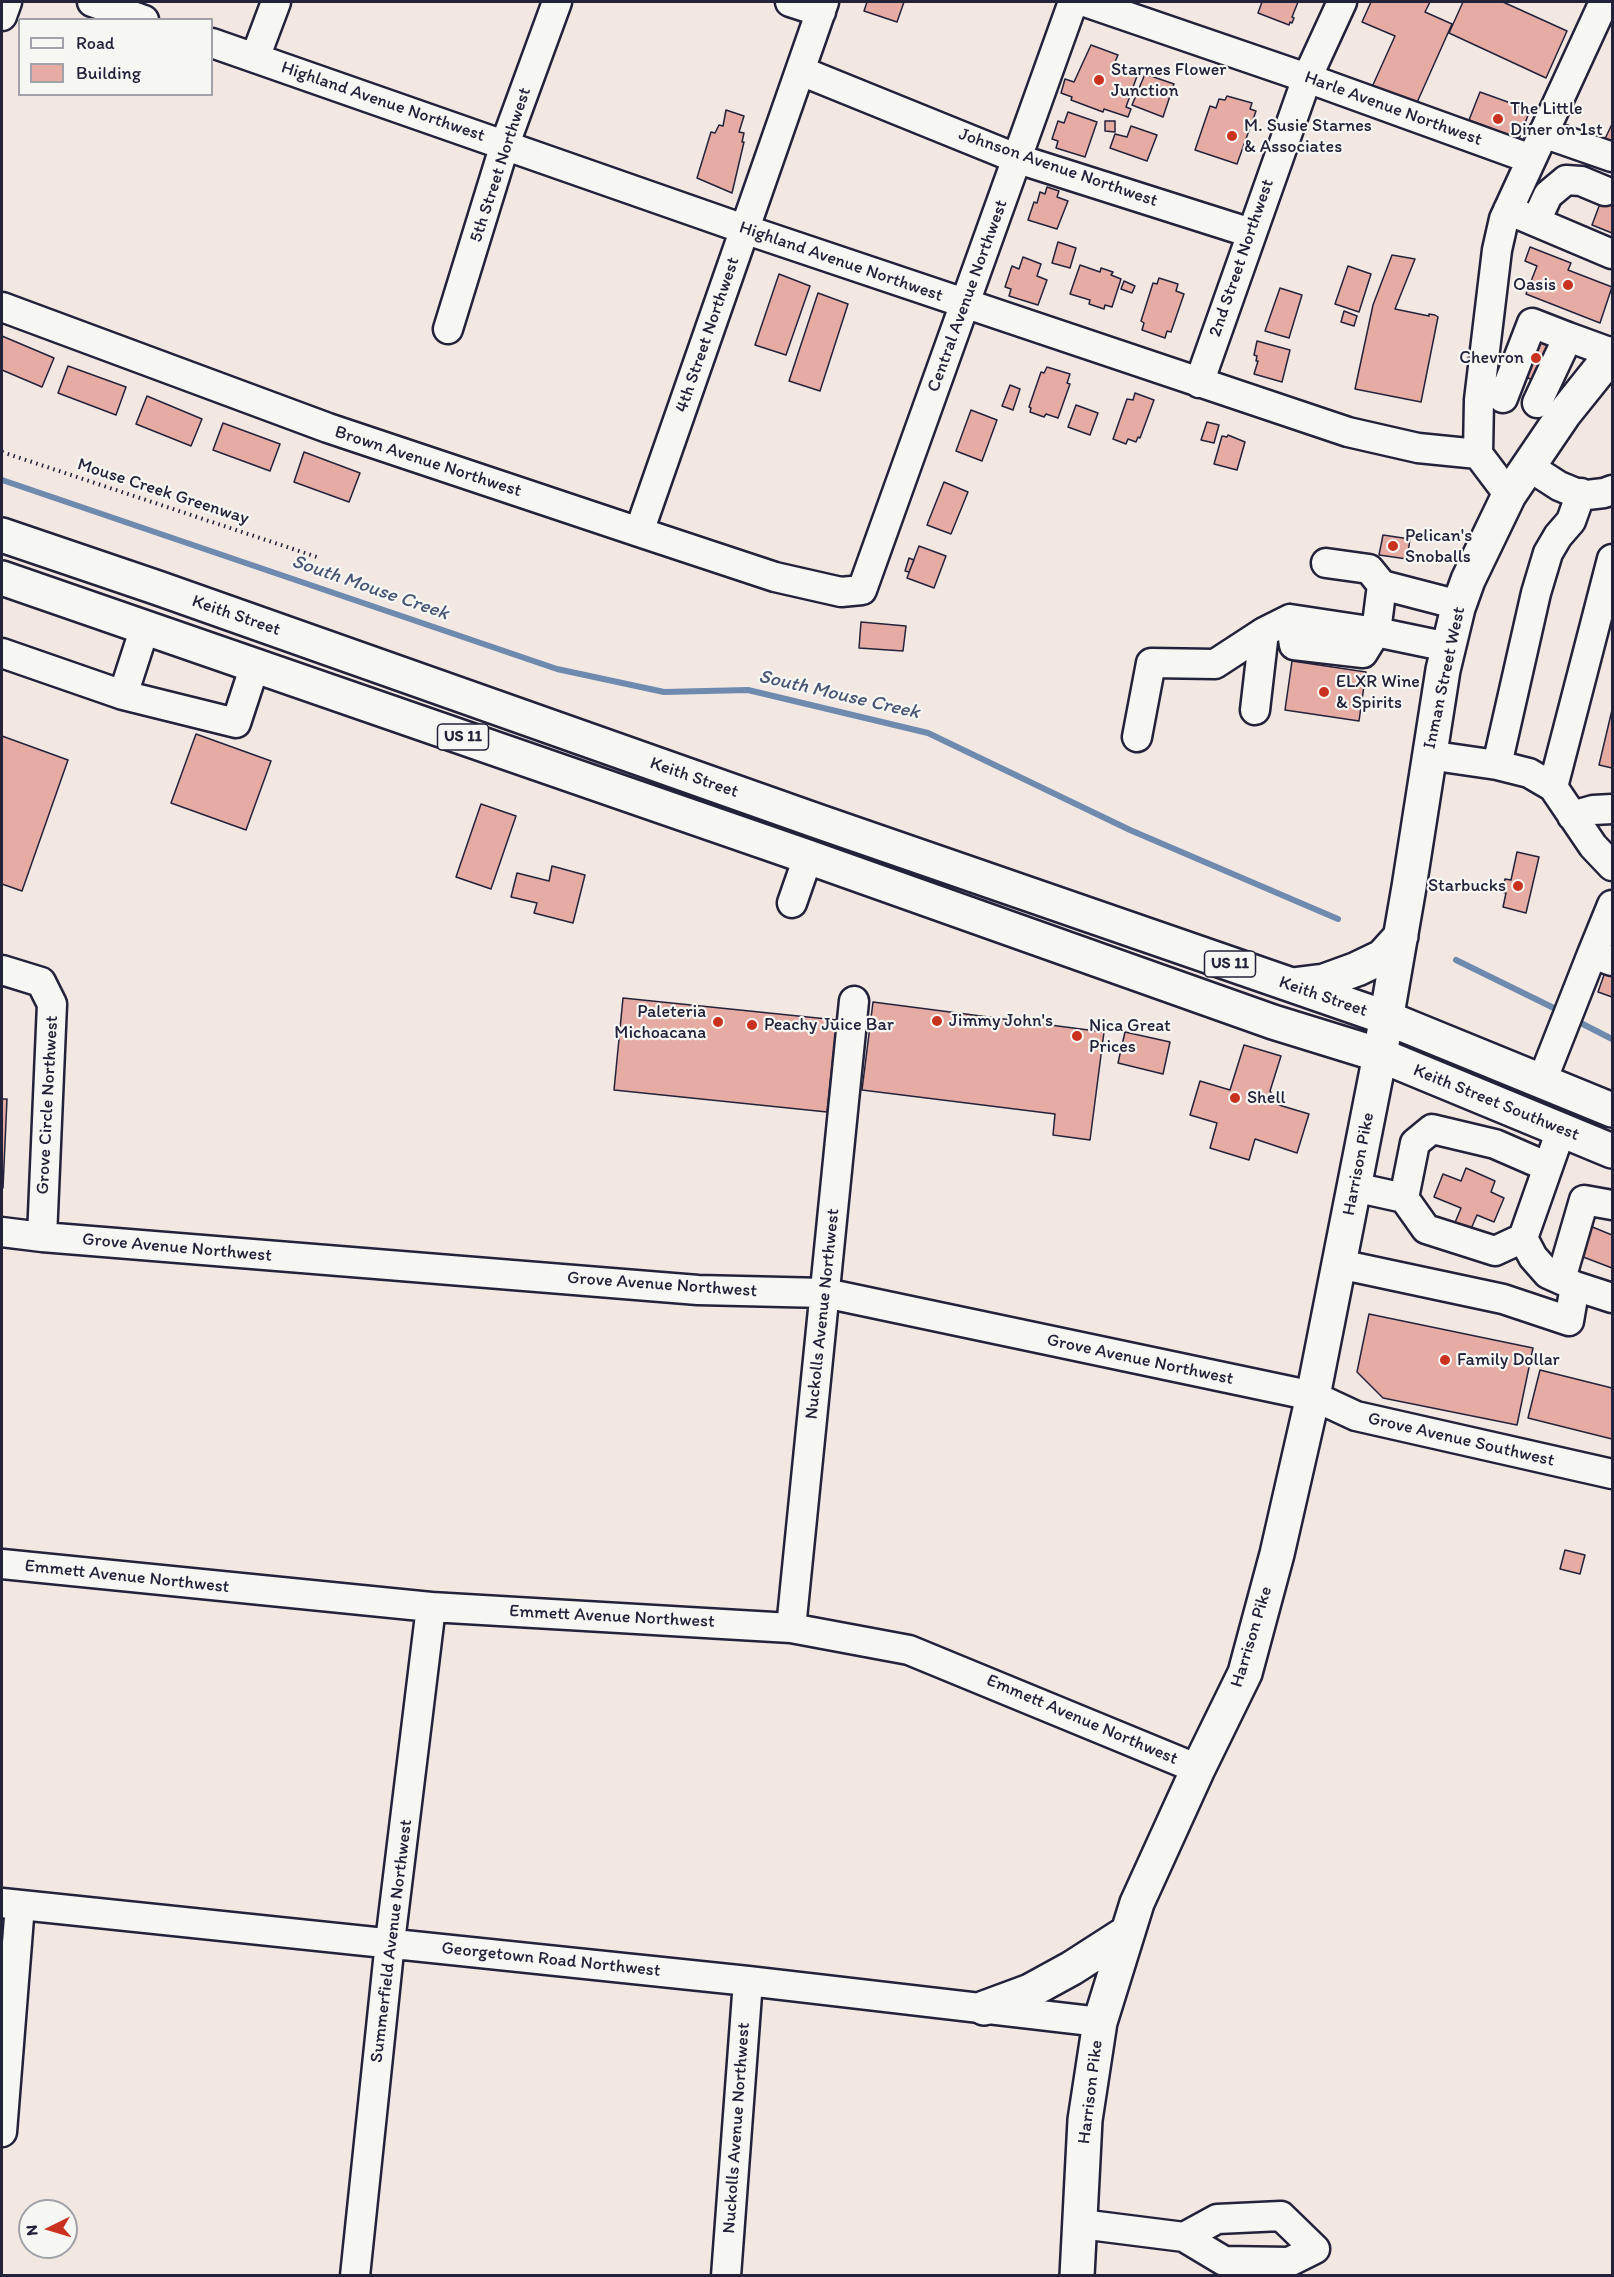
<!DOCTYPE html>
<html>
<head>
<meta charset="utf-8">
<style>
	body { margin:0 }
	#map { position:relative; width:1614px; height:2277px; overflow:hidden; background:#f3e7e2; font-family:Itim,sans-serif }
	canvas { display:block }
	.frame { position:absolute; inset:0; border:3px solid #22223b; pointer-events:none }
	.legend { position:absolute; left:18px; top:18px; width:195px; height:78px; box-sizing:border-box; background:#f6f6f2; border:2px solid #a1a1a9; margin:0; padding:8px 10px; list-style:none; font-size:18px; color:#22223b }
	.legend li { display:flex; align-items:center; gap:12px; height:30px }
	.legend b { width:30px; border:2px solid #a1a1a9 }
	.north { position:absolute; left:18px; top:2199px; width:60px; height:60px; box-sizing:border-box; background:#f6f6f2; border:2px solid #a1a1a9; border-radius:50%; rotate:265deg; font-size:16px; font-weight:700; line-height:24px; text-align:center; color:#22223b }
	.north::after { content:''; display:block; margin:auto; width:21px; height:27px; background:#c8321e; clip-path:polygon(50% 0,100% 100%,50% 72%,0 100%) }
</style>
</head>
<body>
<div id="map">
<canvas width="1614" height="2277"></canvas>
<div class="frame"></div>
<ul class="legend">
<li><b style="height:8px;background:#f6f6f2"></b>Road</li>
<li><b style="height:16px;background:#e6aca3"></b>Building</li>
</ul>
<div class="north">N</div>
</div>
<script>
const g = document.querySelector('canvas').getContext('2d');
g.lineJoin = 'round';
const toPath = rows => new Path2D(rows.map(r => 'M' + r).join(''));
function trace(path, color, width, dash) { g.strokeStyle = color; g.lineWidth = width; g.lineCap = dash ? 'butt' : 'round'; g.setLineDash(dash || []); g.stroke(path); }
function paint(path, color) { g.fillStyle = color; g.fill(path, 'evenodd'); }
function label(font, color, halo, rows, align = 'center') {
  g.font = font + ' Itim,sans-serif'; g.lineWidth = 4.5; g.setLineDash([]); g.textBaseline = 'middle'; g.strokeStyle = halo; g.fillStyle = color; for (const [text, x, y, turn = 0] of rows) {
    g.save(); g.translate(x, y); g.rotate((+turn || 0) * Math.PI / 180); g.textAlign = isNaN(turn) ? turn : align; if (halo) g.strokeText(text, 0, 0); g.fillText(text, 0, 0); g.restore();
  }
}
trace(toPath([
	[2,480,557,669,664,692,748,690,928,733,1130,830,1338,919],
	[1456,960,1562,1012],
	[1573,1019,1612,1039]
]), '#6e8aaf', 6);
const building = toPath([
	[867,2,904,2,897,22,864,11,867,2],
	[1262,2,1298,2,1292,17,1294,18,1292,23,1290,22,1289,25,1258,13,1262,2],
	[1371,2,1430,2,1425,12,1452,24,1415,107,1372,87,1395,36,1362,22,1371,2],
	[1463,2,1503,2,1567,31,1546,78,1449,33,1463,2],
	[1091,45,1118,55,1115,62,1124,65,1122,70,1137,76,1126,107,1131,109,1128,117,1104,109,1103,112,1071,100,1072,97,1061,93,1065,79,1074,82,1091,45],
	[1145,74,1174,84,1163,117,1132,105,1145,74],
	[1480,92,1530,110,1519,139,1469,120,1480,92],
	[1227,96,1252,103,1250,109,1256,111,1237,164,1195,150,1210,106,1216,108,1219,99,1225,100,1227,96],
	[726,110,744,116,739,132,744,133,742,142,744,142,732,193,697,178,711,132,715,133,719,125,723,126,726,110],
	[1068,112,1097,122,1085,157,1056,148,1058,141,1052,139,1058,121,1064,123,1068,112],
	[1105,121,1115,121,1115,132,1105,131,1105,121],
	[1612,124,1612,145,1604,141,1612,124],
	[1131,126,1157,135,1147,161,1110,148,1115,134,1127,137,1131,126],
	[1608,182,1612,184,1612,233,1592,225,1608,182],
	[1047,187,1059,191,1057,197,1068,201,1057,229,1028,220,1034,202,1037,203,1040,192,1045,194,1047,187],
	[1058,242,1076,248,1070,268,1052,263,1058,242],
	[1530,247,1571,263,1568,270,1612,287,1600,323,1526,294,1537,266,1525,261,1530,247],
	[1392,255,1415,259,1395,309,1429,316,1429,314,1435,315,1438,317,1421,402,1355,389,1373,305,1392,255],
	[1023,257,1041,264,1037,276,1047,280,1038,305,1009,296,1011,289,1005,287,1012,266,1019,269,1023,257],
	[1080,265,1100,272,1101,268,1113,272,1111,275,1121,279,1112,307,1105,305,1104,309,1089,304,1090,300,1070,294,1080,265],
	[1348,266,1371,274,1359,312,1335,304,1348,266],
	[779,274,810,286,786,355,755,345,779,274],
	[1159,278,1178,284,1176,291,1184,294,1171,332,1167,331,1165,338,1142,330,1144,323,1141,321,1153,283,1157,284,1159,278],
	[1124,281,1135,286,1132,293,1121,289,1124,281],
	[1280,288,1302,295,1289,338,1265,331,1280,288],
	[818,293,848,304,820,391,789,381,818,293],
	[1344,311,1357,316,1354,326,1341,322,1344,311],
	[1534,333,1554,342,1537,382,1517,373,1534,333],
	[2,336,54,358,42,387,2,370,2,336],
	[1257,341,1290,350,1282,382,1254,374,1258,361,1256,361,1257,356,1254,355,1257,341],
	[68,366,126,387,116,415,58,393,68,366],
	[1047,367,1070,374,1067,383,1070,384,1058,418,1046,414,1044,417,1030,412,1031,408,1029,407,1041,372,1044,373,1047,367],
	[1010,385,1020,389,1013,410,1002,406,1010,385],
	[1135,393,1154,400,1140,438,1138,437,1136,442,1128,439,1126,444,1113,439,1127,399,1133,400,1135,393],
	[147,396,202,419,191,446,136,424,147,396],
	[1076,405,1098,413,1090,435,1068,427,1076,405],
	[971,410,997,420,982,461,956,451,971,410],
	[1207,422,1219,425,1214,443,1201,440,1207,422],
	[223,423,280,444,270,471,213,450,223,423],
	[1228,435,1245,442,1237,470,1214,464,1222,436,1227,437,1228,435],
	[304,452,360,473,349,502,294,482,304,452],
	[944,482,968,492,951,534,927,525,944,482],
	[1383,535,1410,539,1407,559,1379,555,1383,535],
	[919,546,946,556,934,588,907,578,919,546],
	[909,558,914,560,909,572,905,571,909,558],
	[861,622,906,626,903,651,859,648,861,622],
	[1292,661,1366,672,1359,721,1285,710,1292,661],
	[1612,710,1612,768,1599,765,1612,710],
	[196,734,271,761,246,830,171,803,196,734],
	[2,736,68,760,22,891,2,884,2,736],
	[481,804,516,816,491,889,456,877,481,804],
	[1517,852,1539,857,1526,913,1503,907,1506,893,1502,892,1505,879,1511,880,1517,852],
	[552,866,585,875,573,923,534,913,537,903,511,897,517,873,549,881,552,866],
	[1605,972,1612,975,1612,997,1598,992,1605,972],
	[623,998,837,1020,827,1112,614,1090,623,998],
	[873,1002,1104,1032,1090,1140,1053,1135,1055,1114,862,1090,873,1002],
	[1125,1032,1170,1042,1163,1074,1118,1063,1125,1032],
	[1244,1045,1281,1056,1270,1091,1279,1105,1309,1114,1297,1153,1255,1139,1249,1160,1210,1148,1217,1123,1190,1115,1200,1081,1230,1090,1244,1045],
	[2,1099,7,1099,3,1188,2,1188,2,1099],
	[1466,1168,1495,1181,1491,1192,1504,1198,1494,1222,1477,1215,1468,1236,1452,1230,1461,1208,1434,1197,1443,1174,1461,1181,1466,1168],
	[1590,1226,1612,1235,1612,1268,1578,1255,1590,1226],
	[1369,1314,1533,1348,1517,1425,1383,1398,1357,1372,1369,1314],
	[1540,1370,1612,1388,1612,1439,1528,1418,1540,1370],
	[1565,1550,1585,1555,1580,1574,1560,1569,1565,1550]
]);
paint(building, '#e6aca3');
trace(building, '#22223b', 1.5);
const minor = toPath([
	[92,2,144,20],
	[790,2,821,12],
	[1085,2,1307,78,1531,159],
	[2,16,7,2],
	[212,43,744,229,1348,432,1418,448,1478,454],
	[255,58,276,2],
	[801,71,1018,159,1251,233],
	[1543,133,1612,157],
	[1508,210,1612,254],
	[1536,221,1548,195,1566,180,1581,181,1605,191],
	[2,307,328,428,639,532,775,577,841,592,862,590,1073,2],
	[448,329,505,144,557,2],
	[1199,383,1307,78,1342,2],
	[1503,398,1532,323,1568,337],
	[1537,403,1568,337,1612,353],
	[1528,466,1559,486,1576,493,1587,495,1604,493,1612,490],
	[1509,495,1478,454,1479,400,1497,250,1504,219,1604,2],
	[639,532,824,2],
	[1326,563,1369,569,1382,585],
	[1290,619,1294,645,1363,653,1376,632,1382,585,1459,605],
	[2,653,123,695,145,627],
	[123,695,236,723,255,665],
	[1255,710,1264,632,1290,619,1376,632,1448,647],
	[1137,737,1151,663,1215,664,1264,632],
	[1428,755,1497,765,1536,593,1548,553,1558,536,1571,521,1581,493],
	[1497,765,1529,773,1553,787,1593,846,1612,866],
	[1553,787,1612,559],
	[1572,816,1593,810,1612,809],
	[792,903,808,857],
	[1612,905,1592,954,1612,961],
	[2,970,41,982,52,1004,42,1237],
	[1542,1081,1592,954],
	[1354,1187,1404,1198,1415,1143,1432,1129,1495,1144,1548,1167],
	[1404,1198,1426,1229,1495,1251,1523,1238,1561,1130],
	[2,1232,42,1237,698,1290,825,1293,1313,1396,1356,1416,1612,1474],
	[1523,1238,1533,1257,1548,1274,1575,1286],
	[1339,1264,1503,1299,1569,1321,1575,1286,1612,1298],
	[1561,1279,1584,1200,1612,1205],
	[2,1564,431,1607,791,1628,909,1650,1198,1769],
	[791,1628,854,1001],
	[2,1903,748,1981,1100,2022],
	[2,2132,20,1905],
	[1081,2224,1184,2237,1224,2261,1289,2262,1315,2249,1281,2216,1217,2219,1184,2237],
	[355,2276,390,1942,431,1607],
	[726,2276,748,1981]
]);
const major = toPath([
	[2,535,158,588,820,822,1387,1018,1612,1110],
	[2,578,808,857,1273,1022,1380,1055,1612,1151],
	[1292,985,1324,981,1357,969,1382,957,1401,936],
	[984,2008,1030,1991,1072,1968,1128,1932],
	[1077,2276,1085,2120,1100,2022,1137,1903,1198,1769,1245,1673,1277,1554,1313,1396,1380,1055,1409,887,1443,670,1458,608,1468,580,1509,495,1564,414,1612,354]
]);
trace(minor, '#22223b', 33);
trace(major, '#22223b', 38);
trace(toPath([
	[2,452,317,557]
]), '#22223b', 4, [1.5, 4.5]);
trace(minor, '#f6f6f2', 28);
trace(major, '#f6f6f2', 33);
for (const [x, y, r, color] of [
	[1099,80,6,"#c8321e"],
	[1498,119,6,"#c8321e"],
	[1232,136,6,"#c8321e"],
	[1568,285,6,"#c8321e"],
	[1536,358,6,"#c8321e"],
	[1393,546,6,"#c8321e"],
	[1324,692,6,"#c8321e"],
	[1518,886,6,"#c8321e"],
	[937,1021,6,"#c8321e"],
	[718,1022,6,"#c8321e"],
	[752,1025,6,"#c8321e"],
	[1077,1036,6,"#c8321e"],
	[1235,1098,6,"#c8321e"],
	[1445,1360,6,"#c8321e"]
]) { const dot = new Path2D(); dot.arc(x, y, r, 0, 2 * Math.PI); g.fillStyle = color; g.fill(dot); trace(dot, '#f6f6f2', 2); }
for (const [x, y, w] of [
	[463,737,51],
	[1230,964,51]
]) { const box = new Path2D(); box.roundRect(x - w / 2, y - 13, w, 26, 4.5); g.fillStyle = '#f6f6f2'; g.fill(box); trace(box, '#22223b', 1.5); }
label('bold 16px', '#22223b', null, [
	["US 11",463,737],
	["US 11",1230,964]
]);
label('18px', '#22223b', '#f6f6f2', [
	["Starnes Flower",1111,70],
	["Junction",1111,91],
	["The Little",1510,109],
	["Diner on 1st",1510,130],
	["M. Susie Starnes",1244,126],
	["& Associates",1244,147],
	["Oasis",1556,285,"right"],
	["Chevron",1524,358,"right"],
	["Pelican's",1405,536],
	["Snoballs",1405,557],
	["ELXR Wine",1336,682],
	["& Spirits",1336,703],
	["Starbucks",1506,886,"right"],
	["Paleteria",706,1012,"right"],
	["Michoacana",706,1033,"right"],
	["Jimmy John's",949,1021],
	["Peachy Juice Bar",764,1025],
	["Nica Great",1089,1026],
	["Prices",1089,1047],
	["Shell",1247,1098],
	["Family Dollar",1457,1360]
], 'left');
label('18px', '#22223b', '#f6f6f2', [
	["Highland Avenue Northwest",383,102,19],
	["Harle Avenue Northwest",1393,109,20],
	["5th Street Northwest",501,165,-72],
	["Johnson Avenue Northwest",1058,168,19],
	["2nd Street Northwest",1242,258,-71],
	["Highland Avenue Northwest",841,262,19],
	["Central Avenue Northwest",968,296,-70],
	["4th Street Northwest",708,335,-71],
	["Brown Avenue Northwest",428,462,18],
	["Mouse Creek Greenway",163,492,18],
	["Keith Street",236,616,19],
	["Inman Street West",1445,678,-78],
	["Keith Street",694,778,19],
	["Keith Street",1323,997,19],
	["Keith Street Southwest",1496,1103,22],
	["Grove Circle Northwest",48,1105,-87],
	["Harrison Pike",1359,1164,-79],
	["Grove Avenue Northwest",177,1248,5],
	["Grove Avenue Northwest",662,1285,4],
	["Nuckolls Avenue Northwest",823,1314,-84],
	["Grove Avenue Northwest",1140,1360,12],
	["Grove Avenue Southwest",1461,1440,13],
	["Emmett Avenue Northwest",127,1577,6],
	["Emmett Avenue Northwest",612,1617,3],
	["Harrison Pike",1252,1637,-73],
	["Emmett Avenue Northwest",1082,1720,23],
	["Summerfield Avenue Northwest",392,1941,-83],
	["Georgetown Road Northwest",551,1960,6],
	["Harrison Pike",1091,2092,-83],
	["Nuckolls Avenue Northwest",737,2128,-86]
]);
label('italic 20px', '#485675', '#f6f6f2', [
	["South Mouse Creek",370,588,19],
	["South Mouse Creek",839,695,13]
]);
</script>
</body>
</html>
